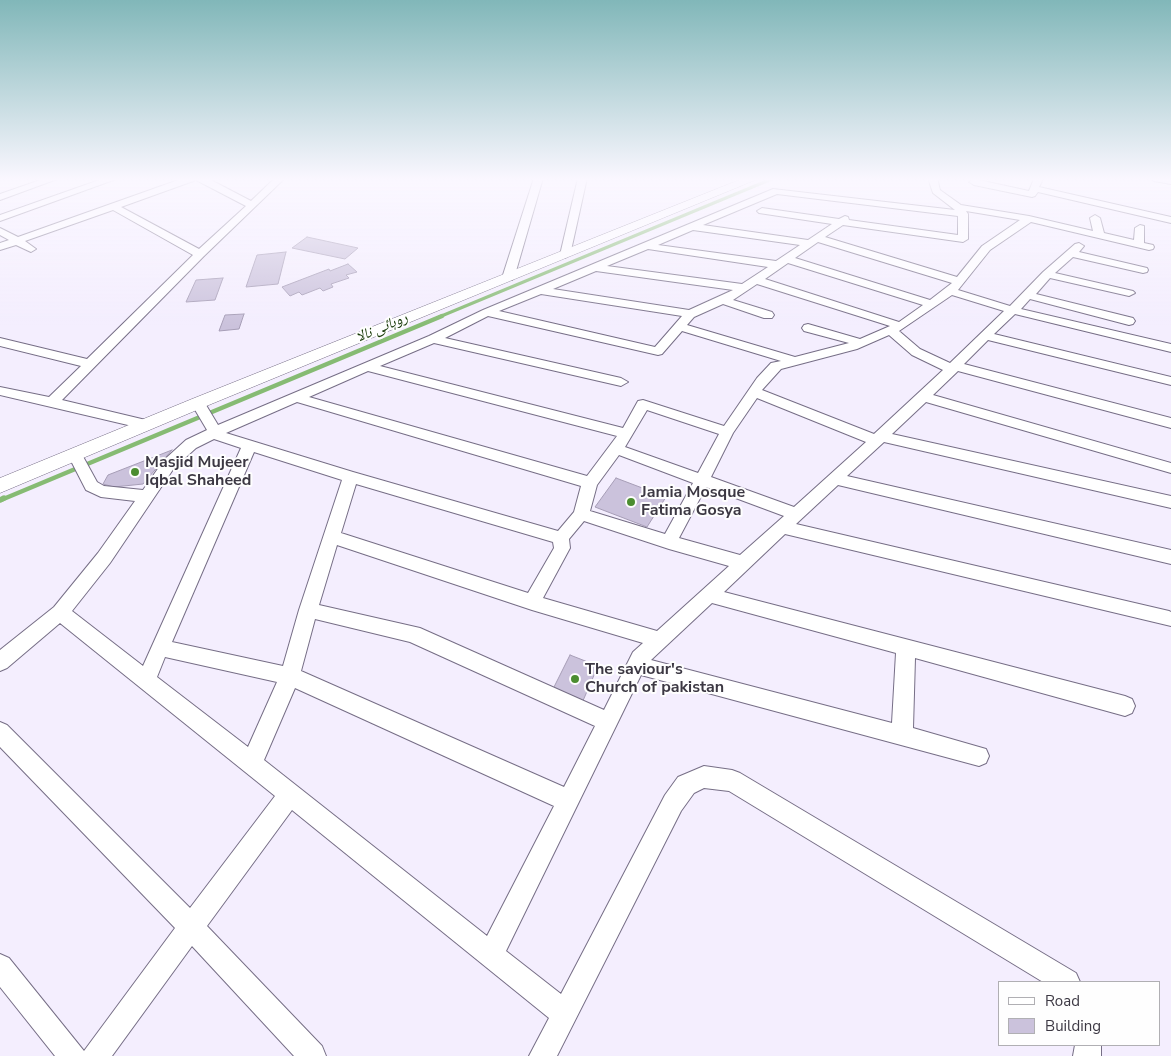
<!DOCTYPE html>
<html>
<head>
<meta charset="utf-8">
<style>
	body { margin:0 }
	#map { position:relative; width:1171px; height:1056px; overflow:hidden; background:#f4eefe; font-family:"Nunito Sans",sans-serif }
	canvas { display:block }
	.legend { position:absolute; left:998px; top:981px; width:162px; height:65px; box-sizing:border-box; background:#fefefe; border:1px solid #b0afb3; margin:0; padding:6px 9px; list-style:none; font-size:15px; color:#3c3843 }
	.legend li { display:flex; align-items:center; gap:10px; height:25px }
	.legend b { width:25px; border:1px solid #b0afb3 }
</style>
</head>
<body>
<div id="map">
<canvas width="1171" height="1056"></canvas>
<ul class="legend">
<li><b style="height:6px;background:#fff"></b>Road</li>
<li><b style="height:14px;background:#cbc2dc"></b>Building</li>
</ul>
</div>
<script>
const g = document.querySelector('canvas').getContext('2d');
g.lineJoin = 'round';
const toPath = rows => new Path2D(rows.map(r => 'M' + r).join(''));
function trace(path, color, width, dash) { g.strokeStyle = color; g.lineWidth = width; g.lineCap = dash ? 'butt' : 'round'; g.setLineDash(dash || []); g.stroke(path); }
function paint(path, color) { g.fillStyle = color; g.fill(path, 'evenodd'); }
function label(font, color, halo, rows, align = 'center') {
  g.font = font + ' "Nunito Sans","Noto Naskh Arabic",sans-serif'; g.lineWidth = 4; g.setLineDash([]); g.textBaseline = 'middle'; g.strokeStyle = halo; g.fillStyle = color; for (const [text, x, y, turn = 0] of rows) {
    g.save(); g.translate(x, y); g.rotate((+turn || 0) * Math.PI / 180); g.textAlign = isNaN(turn) ? turn : align; if (halo) g.strokeText(text, 0, 0); g.fillText(text, 0, 0); g.restore();
  }
}
trace(toPath([
	[439,317,774,178]
]), '#86bb73', 3);
trace(toPath([
	[1,500,442,316]
]), '#86bb73', 4.5);
trace(toPath([
	[0,500,4,498]
]), '#86bb73', 5.5);
const building = toPath([
	[307,237,358,248,345,259,292,248,307,237],
	[286,252,278,284,246,287,257,255,286,252],
	[348,264,357,272,346,275,349,278,331,284,333,287,323,291,320,288,302,295,299,292,290,296,282,287,329,269,330,271,348,264],
	[223,278,215,300,186,302,196,280,223,278],
	[244,314,239,329,219,331,225,315,244,314],
	[172,450,143,484,114,487,103,484,108,475,172,450],
	[616,478,666,497,647,527,595,507,616,478],
	[570,655,598,666,582,703,552,691,570,655]
]);
paint(building, '#cbc2dc');
trace(building, '#a69db6', 1);
const minor = toPath([
	[46,178,60,178,0,200,0,194,46,178],
	[105,178,119,178,0,221,0,215,105,178],
	[184,178,207,178,251,201,275,178,285,178,204,256,62,400,150,421,152,424,150,427,145,429,0,395,0,387,49,397,81,366,0,346,0,338,87,359,193,255,113,210,25,241,36,249,31,252,16,245,0,250,0,243,9,240,0,235,0,228,18,237,184,178],
	[196,180,246,206,199,249,121,207,196,180],
	[534,178,543,178,514,278,512,280,504,280,502,278,534,178],
	[578,178,587,178,570,255,565,258,560,255,578,178],
	[928,178,937,178,940,190,961,205,1029,216,1093,231,1090,218,1095,215,1100,218,1104,233,1134,240,1135,228,1140,225,1144,226,1144,243,1153,245,1154,247,1153,249,1149,250,1031,222,990,250,958,290,1010,306,1043,272,1075,244,1079,243,1084,246,1079,252,1147,268,1148,270,1147,272,1143,273,1073,257,1055,273,1133,291,1135,293,1129,296,1050,278,1036,294,1133,318,1135,321,1133,324,1129,325,1030,299,1021,309,1171,344,1171,352,1015,314,994,334,1171,377,1171,385,988,340,964,364,1171,418,1171,428,958,371,933,395,1171,463,1171,473,926,402,892,434,1171,496,1171,508,884,442,847,476,1171,550,1171,564,838,485,796,524,1169,611,1171,612,1171,626,785,534,724,592,1125,696,1132,699,1135,706,1132,713,1125,716,915,658,913,728,986,749,989,756,986,763,979,766,641,675,506,951,561,994,665,795,678,777,704,766,732,770,740,773,1076,973,1080,982,1043,982,729,791,704,788,694,793,681,811,557,1056,529,1056,549,1018,292,810,207,926,322,1046,326,1056,294,1056,192,946,112,1056,55,1056,0,987,0,954,9,958,84,1051,175,928,0,747,0,722,7,725,190,908,275,796,60,623,7,668,0,671,0,650,54,607,98,553,135,501,101,497,86,490,68,455,70,451,75,450,80,451,97,482,104,486,143,490,164,460,186,440,207,430,191,403,193,400,203,400,218,425,429,336,483,310,773,189,955,210,933,193,928,178],
	[777,194,958,216,958,235,849,220,848,217,845,216,839,219,762,208,757,211,759,213,832,224,808,240,703,225,777,194],
	[966,211,1020,220,982,246,957,277,825,237,843,225,963,242,968,239,968,214,966,211],
	[693,230,800,245,776,261,658,245,693,230],
	[818,242,952,283,930,300,795,258,818,242],
	[648,249,768,267,742,284,607,266,648,249],
	[788,263,923,305,899,322,765,279,788,263],
	[596,271,733,290,689,310,553,289,596,271],
	[757,284,890,326,860,339,808,324,804,325,802,328,804,331,849,343,795,357,687,325,694,317,723,304,764,318,772,318,774,315,772,312,733,300,757,284],
	[541,294,682,316,655,347,499,311,541,294],
	[952,295,1004,311,950,363,920,349,899,331,952,295],
	[488,316,658,355,662,354,682,331,781,361,771,363,757,378,724,426,643,400,638,401,623,428,380,366,434,343,621,386,628,382,621,378,445,338,488,316],
	[889,335,912,355,943,370,874,434,762,390,781,369,857,349,889,335],
	[368,371,617,436,587,476,309,397,368,371],
	[757,398,866,442,794,507,711,477,733,433,757,398],
	[297,402,581,486,574,512,558,531,353,472,226,433,297,402],
	[647,410,719,434,698,473,625,447,647,410],
	[214,439,241,448,143,666,72,611,110,563,174,468,196,448,214,439],
	[254,452,342,480,299,610,283,666,172,642,254,452],
	[619,455,693,483,665,534,590,511,597,485,619,455],
	[356,484,553,542,554,548,528,593,341,533,356,484],
	[706,487,784,516,740,555,679,538,706,487],
	[584,521,669,549,729,566,657,631,543,598,570,548,569,539,584,521],
	[337,545,532,610,643,643,633,652,604,710,420,628,319,605,337,545],
	[712,603,896,653,892,723,651,660,712,603],
	[315,619,410,642,595,726,564,787,301,671,315,619],
	[165,657,277,682,248,747,157,677,165,657],
	[295,688,554,806,487,936,264,760,295,688],
	[1038,178,1042,181,1039,187,1171,217,1171,223,1038,192,1035,196,1032,197,974,185,969,182,974,179,1029,191,1034,179,1038,178],
	[1150,178,1171,178,1171,184,1154,181,1150,178],
	[1075,1045,1101,1045,1101,1056,1073,1056,1075,1045]
]);
const tertiary = toPath([
	[744,178,760,178,204,407,0,493,0,478,192,399,744,178]
]);
trace(minor, '#766e86', 2);
trace(tertiary, '#766e86', 1);
paint(minor, '#fff');
paint(tertiary, '#fff');
const sky = g.createLinearGradient(0, 0, 0, 326);
sky.addColorStop(0, '#81b7b9');
sky.addColorStop(0.55, '#faf7ff');
sky.addColorStop(1, '#faf7ff00');
g.fillStyle = sky;
g.fillRect(0, 0, 1171, 326);
for (const [x, y, r, color] of [
	[135,472,5,"#4b8d30"],
	[631,502,5,"#4b8d30"],
	[575,679,5,"#4b8d30"]
]) { const dot = new Path2D(); dot.arc(x, y, r, 0, 2 * Math.PI); g.fillStyle = color; g.fill(dot); trace(dot, '#fefefe', 2); }
label('italic 15px', '#133603', '#fefefe', [
	["روہائی نالا",382,328,-23]
]);
label('bold 16px', '#3c3843', '#fefefe', [
	["Masjid Mujeer",145,463],
	["Iqbal Shaheed",145,481],
	["Jamia Mosque",641,493],
	["Fatima Gosya",641,511],
	["The saviour's",585,670],
	["Church of pakistan",585,688]
], 'left');
</script>
</body>
</html>
